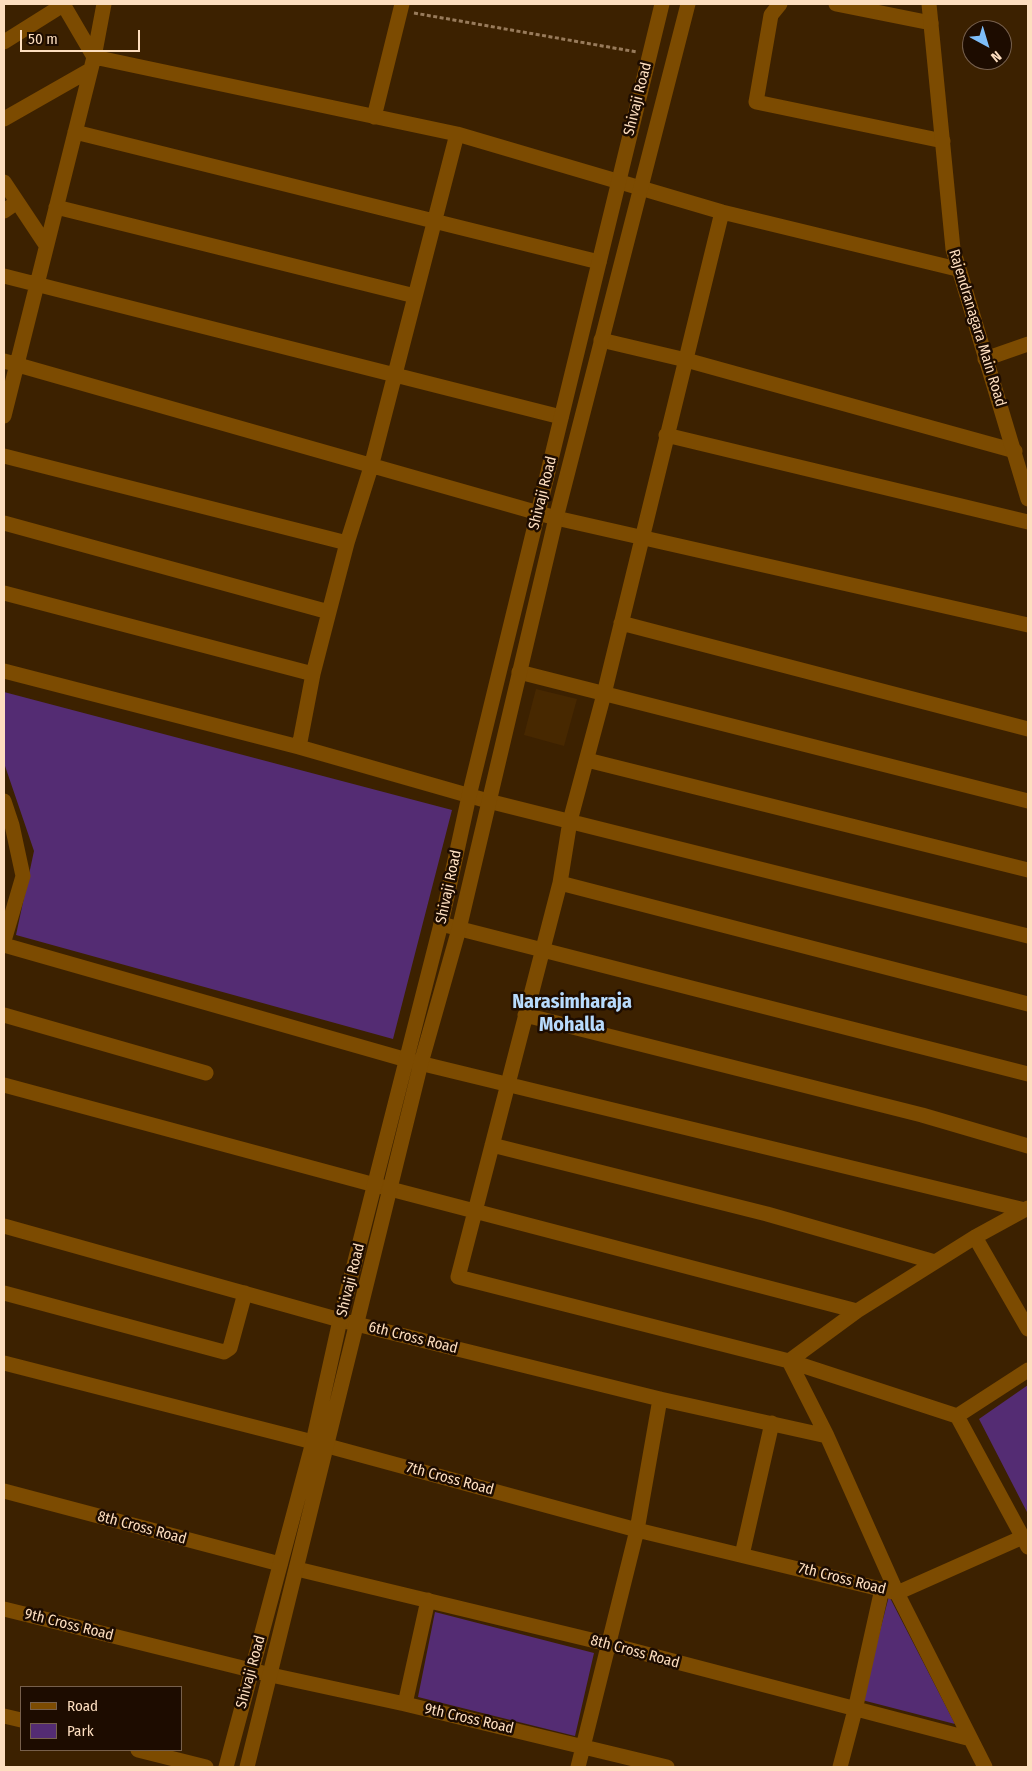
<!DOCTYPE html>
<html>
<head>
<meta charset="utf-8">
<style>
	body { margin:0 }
	#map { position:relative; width:1032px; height:1771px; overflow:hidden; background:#3c2100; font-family:"Fira Sans Condensed",sans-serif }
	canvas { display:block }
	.frame { position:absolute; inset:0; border:5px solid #fddebf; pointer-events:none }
	.legend { position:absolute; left:20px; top:1686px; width:162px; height:65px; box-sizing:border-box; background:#1d0c00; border:1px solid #77604c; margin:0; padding:6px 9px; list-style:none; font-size:15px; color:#fddebf }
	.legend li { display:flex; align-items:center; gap:10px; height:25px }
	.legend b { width:25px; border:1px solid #77604c }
	.north { position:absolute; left:962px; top:20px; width:50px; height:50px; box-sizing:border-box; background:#1d0c00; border:1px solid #77604c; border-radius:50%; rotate:141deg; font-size:14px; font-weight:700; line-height:20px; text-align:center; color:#fddebf }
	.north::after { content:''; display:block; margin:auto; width:18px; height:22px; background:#7ebef9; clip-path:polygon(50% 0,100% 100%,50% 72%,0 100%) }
	.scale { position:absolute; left:20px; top:30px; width:120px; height:22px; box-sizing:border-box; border:2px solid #fddebf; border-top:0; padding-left:6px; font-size:15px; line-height:18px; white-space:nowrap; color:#fddebf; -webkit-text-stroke:4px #1d0c00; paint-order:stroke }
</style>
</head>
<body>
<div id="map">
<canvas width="1032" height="1771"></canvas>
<div class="frame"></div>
<ul class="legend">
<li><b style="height:6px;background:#7c4b01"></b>Road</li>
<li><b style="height:14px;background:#542c73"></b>Park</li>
</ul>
<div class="north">N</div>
<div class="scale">50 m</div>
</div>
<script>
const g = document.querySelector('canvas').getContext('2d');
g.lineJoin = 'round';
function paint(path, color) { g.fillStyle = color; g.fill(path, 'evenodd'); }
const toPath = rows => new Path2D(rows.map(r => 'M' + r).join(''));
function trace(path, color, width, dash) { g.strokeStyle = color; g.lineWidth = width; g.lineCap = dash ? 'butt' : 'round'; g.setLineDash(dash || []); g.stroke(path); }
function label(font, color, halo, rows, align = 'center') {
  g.font = font + ' "Fira Sans Condensed",sans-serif'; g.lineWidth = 5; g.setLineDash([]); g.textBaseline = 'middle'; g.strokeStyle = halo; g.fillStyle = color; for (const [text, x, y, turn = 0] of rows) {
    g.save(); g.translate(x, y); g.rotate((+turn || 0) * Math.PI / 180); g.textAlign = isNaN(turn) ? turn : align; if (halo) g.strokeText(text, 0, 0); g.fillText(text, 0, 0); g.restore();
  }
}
paint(toPath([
	[536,689,577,699,564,746,524,735]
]), '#472800');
paint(toPath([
	[4,692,452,810,393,1039,16,935,34,851,4,763],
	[1028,1385,1028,1514,979,1419],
	[889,1596,955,1724,862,1700],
	[435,1612,594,1653,575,1736,418,1697]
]), '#542c73');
trace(toPath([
	[414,13,637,52]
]), '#987b5b', 3, [4, 2.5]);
trace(toPath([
	[63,4,94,57,457,134,722,212,957,269],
	[780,4,771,15,756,102,943,141],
	[836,4,931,23],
	[4,42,63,5],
	[374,117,402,4],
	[4,119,90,70],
	[75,132,599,262],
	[4,182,46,245],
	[56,207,415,296],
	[4,211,17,202],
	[722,212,604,694,570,821,560,883,458,1277,789,1361,957,1416],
	[4,276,561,417],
	[601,340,686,360,1015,451],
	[985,359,1028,344],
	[4,361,556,518,1028,625],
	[4,416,94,57,104,4],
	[666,435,1028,522],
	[4,456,347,543],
	[4,523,329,612],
	[4,593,313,674],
	[621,623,1028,729],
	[4,671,299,747,488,801,1028,936],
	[519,672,1028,801],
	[299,747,313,674,329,612,347,543,371,467,457,134],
	[587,760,1028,870],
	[4,801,12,825,23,876,4,941],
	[560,883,1028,1004],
	[441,924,1028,1074],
	[4,945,407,1060,1025,1210],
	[4,1015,206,1073],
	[525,1015,922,1115,1028,1146],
	[4,1085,375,1185,857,1311,975,1237,1028,1208],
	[492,1145,767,1214,935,1262],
	[4,1226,340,1320,660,1399,827,1436],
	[975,1237,1028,1329],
	[4,1293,224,1352,230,1348,245,1293],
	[857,1311,789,1361,827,1436,897,1593,985,1767],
	[4,1363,313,1442,637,1530,897,1593],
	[1028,1370,957,1416,1028,1547],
	[4,1491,280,1564],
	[742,1555,772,1423],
	[297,1569,608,1644,971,1739],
	[897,1593,1023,1537],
	[4,1609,271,1675,405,1704,667,1767],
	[405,1704,428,1600],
	[4,1716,21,1720],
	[138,1750,206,1767],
	[578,1767,637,1530,660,1399],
	[840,1767,855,1710,882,1589]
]), '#7c4b01', 15);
trace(toPath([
	[929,4,953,249,1028,499],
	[226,1767,313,1442,340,1320,441,924,469,796,662,4],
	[247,1767,421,1063,459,929,556,518,688,4]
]), '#7c4b01', 15);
label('15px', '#fddebf', '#1d0c00', [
	["Shivaji Road",638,99,-76],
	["Rajendranagara Main Road",977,328,73],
	["Shivaji Road",543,493,-76],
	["Shivaji Road",449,887,-78],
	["Shivaji Road",351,1280,-76],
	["6th Cross Road",413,1338,14],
	["7th Cross Road",450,1479,15],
	["8th Cross Road",142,1528,15],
	["7th Cross Road",842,1579,14],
	["9th Cross Road",69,1625,14],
	["8th Cross Road",635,1652,15],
	["Shivaji Road",251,1672,-75],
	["9th Cross Road",469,1719,13]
]);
label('bold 20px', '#b8dbfd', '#1d0c00', [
	["Narasimharaja",572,1002],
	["Mohalla",572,1025]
]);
</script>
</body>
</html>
